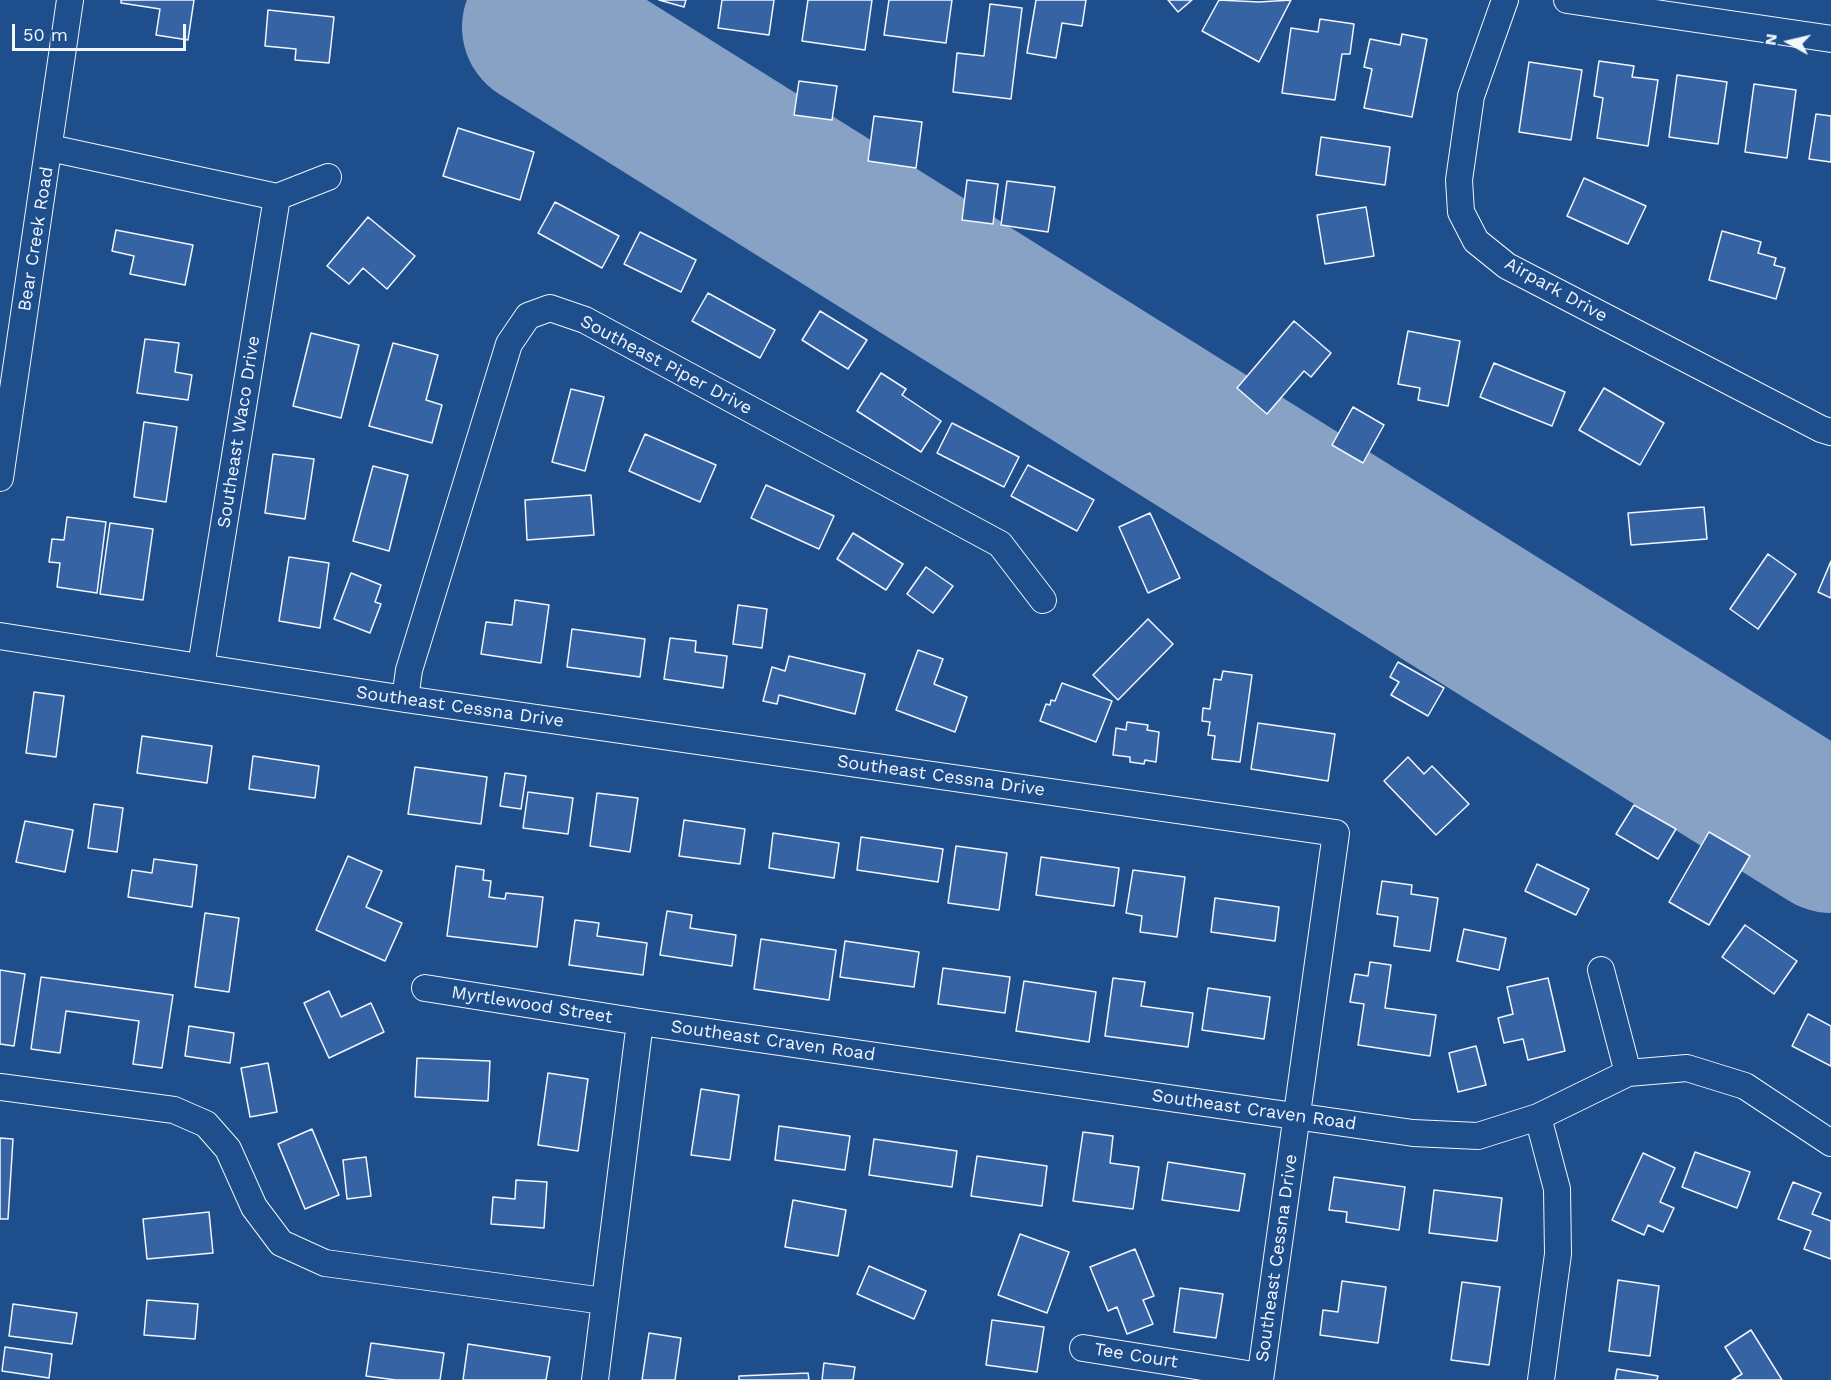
<!DOCTYPE html>
<html>
<head>
<meta charset="utf-8">
<style>
	body { margin:0 }
	#map { position:relative; width:1831px; height:1380px; overflow:hidden; background:#1f4e8c; font-family:"Work Sans",sans-serif }
	canvas { display:block }
	.north { position:absolute; left:1759px; top:12px; width:60px; height:60px; -webkit-text-stroke:4px #1f4e8c; paint-order:stroke; rotate:278deg; font-size:16px; font-weight:700; line-height:24px; text-align:center; color:#f2f6ff }
	.north::after { content:''; display:block; margin:auto; width:21px; height:27px; background:#f2f6ff; clip-path:polygon(50% 0,100% 100%,50% 72%,0 100%) }
	.scale { position:absolute; left:12px; top:24px; width:174px; height:27px; box-sizing:border-box; border:3px solid #f2f6ff; border-top:0; padding-left:8px; font-size:18px; line-height:21px; white-space:nowrap; color:#f2f6ff; -webkit-text-stroke:4px #1f4e8c; paint-order:stroke }
</style>
</head>
<body>
<div id="map">
<canvas width="1831" height="1380"></canvas>
<div class="north">N</div>
<div class="scale">50 m</div>
</div>
<script>
const g = document.querySelector('canvas').getContext('2d');
g.lineJoin = 'round';
const toPath = rows => new Path2D(rows.map(r => 'M' + r).join(''));
function trace(path, color, width, dash) { g.strokeStyle = color; g.lineWidth = width; g.lineCap = dash ? 'butt' : 'round'; g.setLineDash(dash || []); g.stroke(path); }
function paint(path, color) { g.fillStyle = color; g.fill(path, 'evenodd'); }
function label(font, color, halo, rows, align = 'center') {
  g.font = font + ' "Work Sans",sans-serif'; g.lineWidth = 4.5; g.setLineDash([]); g.textBaseline = 'middle'; g.strokeStyle = halo; g.fillStyle = color; for (const [text, x, y, turn = 0] of rows) {
    g.save(); g.translate(x, y); g.rotate((+turn || 0) * Math.PI / 180); g.textAlign = isNaN(turn) ? turn : align; if (halo) g.strokeText(text, 0, 0); g.fillText(text, 0, 0); g.restore();
  }
}
trace(toPath([
	[541,27,1831,834]
]), '#88a2c6', 158);
const building = toPath([
	[121,0,194,0,188,40,156,35,160,9,121,3,121,0],
	[659,0,686,0,684,7,659,0],
	[722,0,774,0,769,35,718,28,722,0],
	[808,0,872,0,865,50,802,41,808,0],
	[889,0,952,0,946,43,884,35,889,0],
	[1036,0,1086,0,1082,26,1062,23,1056,58,1027,53,1036,0],
	[1168,0,1192,0,1178,12,1168,0],
	[1219,0,1259,2,1291,0,1259,62,1202,31,1219,0],
	[990,4,1022,8,1011,99,953,92,957,53,984,56,990,4],
	[268,10,334,17,329,63,295,60,296,49,265,46,268,10],
	[1320,19,1354,24,1350,54,1342,54,1335,100,1282,93,1291,28,1318,32,1320,19],
	[1402,34,1427,39,1412,117,1364,108,1372,69,1364,67,1370,39,1400,45,1402,34],
	[1599,61,1634,66,1632,77,1658,80,1648,146,1597,138,1603,98,1594,96,1599,61],
	[1529,62,1582,70,1571,140,1519,132,1529,62],
	[1677,75,1727,82,1718,144,1669,137,1677,75],
	[799,81,837,86,832,120,794,115,799,81],
	[1754,84,1796,90,1787,158,1745,152,1754,84],
	[1816,114,1831,116,1831,162,1809,159,1816,114],
	[874,116,922,122,916,168,868,161,874,116],
	[458,128,534,152,520,200,443,176,458,128],
	[1321,137,1390,147,1385,185,1316,175,1321,137],
	[1584,178,1646,206,1628,244,1567,216,1584,178],
	[967,180,998,184,993,224,962,220,967,180],
	[1007,181,1055,187,1048,232,1001,225,1007,181],
	[555,202,619,236,602,268,538,233,555,202],
	[1366,207,1374,256,1325,264,1317,215,1366,207],
	[368,217,415,256,387,289,363,268,349,284,327,266,368,217],
	[116,230,193,245,185,285,130,274,134,256,112,251,116,230],
	[1722,231,1761,242,1758,253,1776,258,1774,265,1785,268,1776,299,1709,280,1722,231],
	[640,232,696,260,681,292,624,264,640,232],
	[708,293,775,330,760,358,692,321,708,293],
	[820,311,867,340,848,369,802,340,820,311],
	[1294,321,1331,353,1311,377,1304,371,1267,414,1237,388,1294,321],
	[1408,331,1460,341,1448,406,1418,400,1420,388,1398,384,1408,331],
	[311,333,359,345,341,418,293,406,311,333],
	[145,339,179,343,175,372,192,375,188,400,137,393,145,339],
	[393,343,438,355,426,400,442,405,432,443,369,426,393,343],
	[1494,363,1565,392,1552,426,1480,397,1494,363],
	[881,373,906,389,902,395,941,421,921,452,857,411,881,373],
	[1604,388,1664,423,1640,465,1579,430,1604,388],
	[571,389,604,397,585,471,552,462,571,389],
	[1353,407,1384,425,1363,463,1332,445,1353,407],
	[144,422,177,427,166,502,134,497,144,422],
	[952,423,1019,457,1004,487,937,453,952,423],
	[645,434,716,465,700,502,629,471,645,434],
	[273,454,314,459,305,519,265,513,273,454],
	[1028,465,1094,500,1077,531,1011,496,1028,465],
	[373,466,408,475,389,551,353,541,373,466],
	[766,485,834,516,819,549,751,518,766,485],
	[591,495,594,535,527,540,525,500,591,495],
	[1704,507,1707,539,1631,545,1628,513,1704,507],
	[1150,513,1180,578,1148,593,1119,527,1150,513],
	[67,517,106,522,97,593,57,587,60,563,49,562,52,539,64,540,67,517],
	[110,523,153,529,143,600,100,594,110,523],
	[853,533,903,564,886,590,837,559,853,533],
	[1768,554,1796,574,1758,629,1730,609,1768,554],
	[289,557,329,563,320,628,279,621,289,557],
	[1831,561,1831,598,1818,592,1831,561],
	[926,567,953,586,933,613,907,594,926,567],
	[351,573,381,585,375,602,381,604,370,633,334,619,351,573],
	[515,600,549,605,541,663,481,654,486,622,512,625,515,600],
	[738,605,767,609,762,648,733,644,738,605],
	[1148,619,1173,644,1118,700,1093,675,1148,619],
	[572,629,645,639,640,677,567,667,572,629],
	[670,638,696,641,695,652,727,656,723,688,664,679,670,638],
	[918,650,943,659,934,684,967,697,955,732,896,710,918,650],
	[789,656,865,674,855,714,779,695,777,704,763,701,772,667,785,671,789,656],
	[1398,662,1444,688,1428,716,1391,695,1399,682,1390,677,1398,662],
	[1223,671,1252,675,1240,762,1212,759,1215,736,1208,735,1210,722,1202,721,1203,708,1210,709,1214,679,1221,680,1223,671],
	[1062,683,1112,701,1096,742,1040,721,1046,704,1050,705,1051,700,1055,701,1062,683],
	[34,692,64,696,56,757,26,753,34,692],
	[1127,722,1148,725,1147,730,1159,732,1156,762,1145,760,1144,764,1130,762,1130,757,1113,755,1116,728,1126,730,1127,722],
	[1258,723,1335,734,1328,781,1251,769,1258,723],
	[142,736,212,746,207,783,137,773,142,736],
	[253,756,319,766,315,798,249,789,253,756],
	[1408,757,1424,774,1432,766,1469,804,1436,835,1384,781,1408,757],
	[415,767,487,777,481,824,408,814,415,767],
	[505,773,526,776,521,809,500,806,505,773],
	[528,792,573,798,568,834,523,828,528,792],
	[597,793,638,798,630,852,590,846,597,793],
	[94,804,123,808,117,852,88,848,94,804],
	[1634,805,1676,829,1658,859,1616,834,1634,805],
	[684,820,745,829,740,864,679,856,684,820],
	[25,821,73,830,65,872,16,862,25,821],
	[1709,832,1750,856,1709,925,1669,902,1709,832],
	[773,833,839,843,834,878,769,868,773,833],
	[861,837,943,849,938,882,857,870,861,837],
	[956,846,1007,853,999,910,948,903,956,846],
	[348,856,382,871,366,907,402,923,385,961,316,930,348,856],
	[1041,857,1119,868,1114,906,1036,895,1041,857],
	[154,859,197,865,192,907,128,897,132,870,152,873,154,859],
	[1537,864,1589,889,1576,915,1525,891,1537,864],
	[456,866,484,870,483,880,491,881,489,897,505,899,506,893,543,897,537,947,447,936,456,866],
	[1133,870,1185,877,1177,937,1140,932,1142,916,1126,913,1133,870],
	[1382,881,1412,885,1411,894,1438,898,1430,951,1394,946,1398,917,1377,914,1382,881],
	[1215,898,1279,907,1275,941,1211,932,1215,898],
	[667,911,692,915,690,928,736,935,732,966,660,955,667,911],
	[205,913,239,918,229,992,195,987,205,913],
	[575,920,599,923,597,936,647,943,643,975,569,965,575,920],
	[1745,925,1797,961,1774,994,1722,957,1745,925],
	[1464,929,1506,938,1499,970,1457,961,1464,929],
	[761,939,836,950,829,1000,754,989,761,939],
	[845,941,919,952,914,987,840,977,845,941],
	[1370,962,1391,965,1385,1008,1436,1015,1430,1056,1358,1045,1364,1004,1350,1002,1355,974,1368,976,1370,962],
	[943,968,1010,977,1005,1013,938,1004,943,968],
	[0,970,25,974,14,1046,0,1044,0,970],
	[41,977,173,995,162,1068,133,1064,139,1021,66,1011,60,1053,31,1049,41,977],
	[1113,978,1145,982,1141,1006,1193,1013,1188,1047,1105,1036,1113,978],
	[1548,978,1565,1051,1528,1060,1523,1039,1504,1043,1498,1018,1513,1014,1507,987,1548,978],
	[1024,981,1096,992,1089,1042,1016,1031,1024,981],
	[1208,988,1270,997,1264,1039,1202,1030,1208,988],
	[329,991,341,1017,371,1003,384,1032,329,1058,304,1003,329,991],
	[1808,1014,1831,1026,1831,1066,1792,1046,1808,1014],
	[189,1026,234,1033,230,1063,185,1056,189,1026],
	[1476,1046,1486,1085,1458,1092,1449,1053,1476,1046],
	[417,1058,490,1061,488,1101,415,1097,417,1058],
	[268,1063,277,1112,250,1117,241,1068,268,1063],
	[548,1073,588,1079,578,1151,538,1145,548,1073],
	[701,1089,739,1095,730,1160,691,1155,701,1089],
	[779,1126,850,1136,845,1170,775,1160,779,1126],
	[312,1129,339,1195,305,1209,278,1144,312,1129],
	[1083,1132,1113,1136,1110,1163,1139,1167,1133,1209,1073,1201,1083,1132],
	[0,1138,13,1139,8,1219,0,1219,0,1138],
	[874,1139,957,1151,952,1187,869,1175,874,1139],
	[1695,1152,1750,1172,1737,1208,1682,1187,1695,1152],
	[1643,1153,1675,1168,1660,1202,1674,1208,1663,1232,1648,1225,1644,1235,1612,1220,1643,1153],
	[977,1156,1047,1166,1042,1206,971,1196,977,1156],
	[366,1157,371,1196,347,1199,343,1160,366,1157],
	[1168,1162,1245,1174,1239,1211,1162,1200,1168,1162],
	[1334,1177,1405,1187,1399,1230,1346,1222,1347,1212,1329,1210,1334,1177],
	[516,1180,547,1182,544,1228,491,1224,493,1197,515,1199,516,1180],
	[1793,1182,1821,1193,1812,1214,1831,1221,1831,1259,1804,1249,1811,1231,1778,1219,1793,1182],
	[1434,1190,1502,1198,1497,1241,1429,1233,1434,1190],
	[793,1200,846,1210,838,1256,785,1247,793,1200],
	[209,1212,213,1253,147,1259,143,1219,209,1212],
	[1020,1234,1069,1252,1047,1313,998,1295,1020,1234],
	[1135,1249,1154,1296,1143,1300,1153,1324,1127,1334,1117,1307,1108,1311,1090,1267,1135,1249],
	[869,1266,926,1291,914,1319,857,1294,869,1266],
	[1618,1280,1659,1286,1650,1356,1609,1351,1618,1280],
	[1342,1281,1386,1287,1378,1343,1320,1335,1323,1310,1338,1312,1342,1281],
	[1462,1282,1500,1287,1489,1365,1451,1360,1462,1282],
	[1180,1288,1223,1294,1216,1338,1174,1332,1180,1288],
	[147,1300,198,1304,195,1339,144,1335,147,1300],
	[13,1304,77,1313,72,1344,9,1336,13,1304],
	[992,1320,1044,1327,1037,1372,986,1365,992,1320],
	[1751,1330,1782,1380,1732,1380,1742,1374,1725,1347,1751,1330],
	[649,1333,681,1338,675,1380,642,1380,649,1333],
	[371,1343,444,1353,440,1380,396,1380,366,1376,371,1343],
	[468,1344,550,1357,546,1380,463,1380,468,1344],
	[5,1347,52,1354,49,1378,2,1371,5,1347],
	[824,1363,855,1367,853,1380,822,1380,824,1363],
	[1617,1369,1658,1376,1657,1380,1615,1380,1617,1369],
	[808,1373,809,1380,739,1380,739,1376,808,1373]
]);
paint(building, '#3563a3');
trace(building, '#f2f6ff', 1.5);
const minor = toPath([
	[1505,0,1471,96,1459,180,1461,212,1476,241,1507,266,1821,429,1831,432],
	[1567,0,1831,39],
	[50,148,277,197,328,177],
	[0,478,70,0],
	[0,636,405,699,1336,833,1260,1380],
	[201,666,277,197],
	[405,699,409,670,509,344,528,316,550,308,585,320,1000,544,1043,600],
	[1601,970,1628,1073],
	[425,988,640,1022,1413,1133,1478,1136,1538,1117,1628,1073,1687,1068,1745,1086,1831,1143],
	[0,1087,174,1110,206,1124,228,1149,254,1207,281,1243,325,1263,604,1301],
	[1538,1117,1557,1189,1558,1254,1541,1380],
	[1083,1348,1260,1376],
	[595,1380,640,1022]
]);
trace(minor, '#f2f6ff', 28);
trace(minor, '#1f4e8c', 26);
label('18px', '#f2f6ff', '#1f4e8c', [
	["Bear Creek Road",36,239,-81],
	["Airpark Drive",1556,290,29],
	["Southeast Piper Drive",666,365,28],
	["Southeast Waco Drive",239,432,-81],
	["Southeast Cessna Drive",460,707,8],
	["Southeast Cessna Drive",941,776,8],
	["Myrtlewood Street",532,1005,9],
	["Southeast Craven Road",773,1041,8],
	["Southeast Craven Road",1254,1110,8],
	["Southeast Cessna Drive",1277,1258,-82],
	["Tee Court",1136,1356,9]
]);
</script>
</body>
</html>
